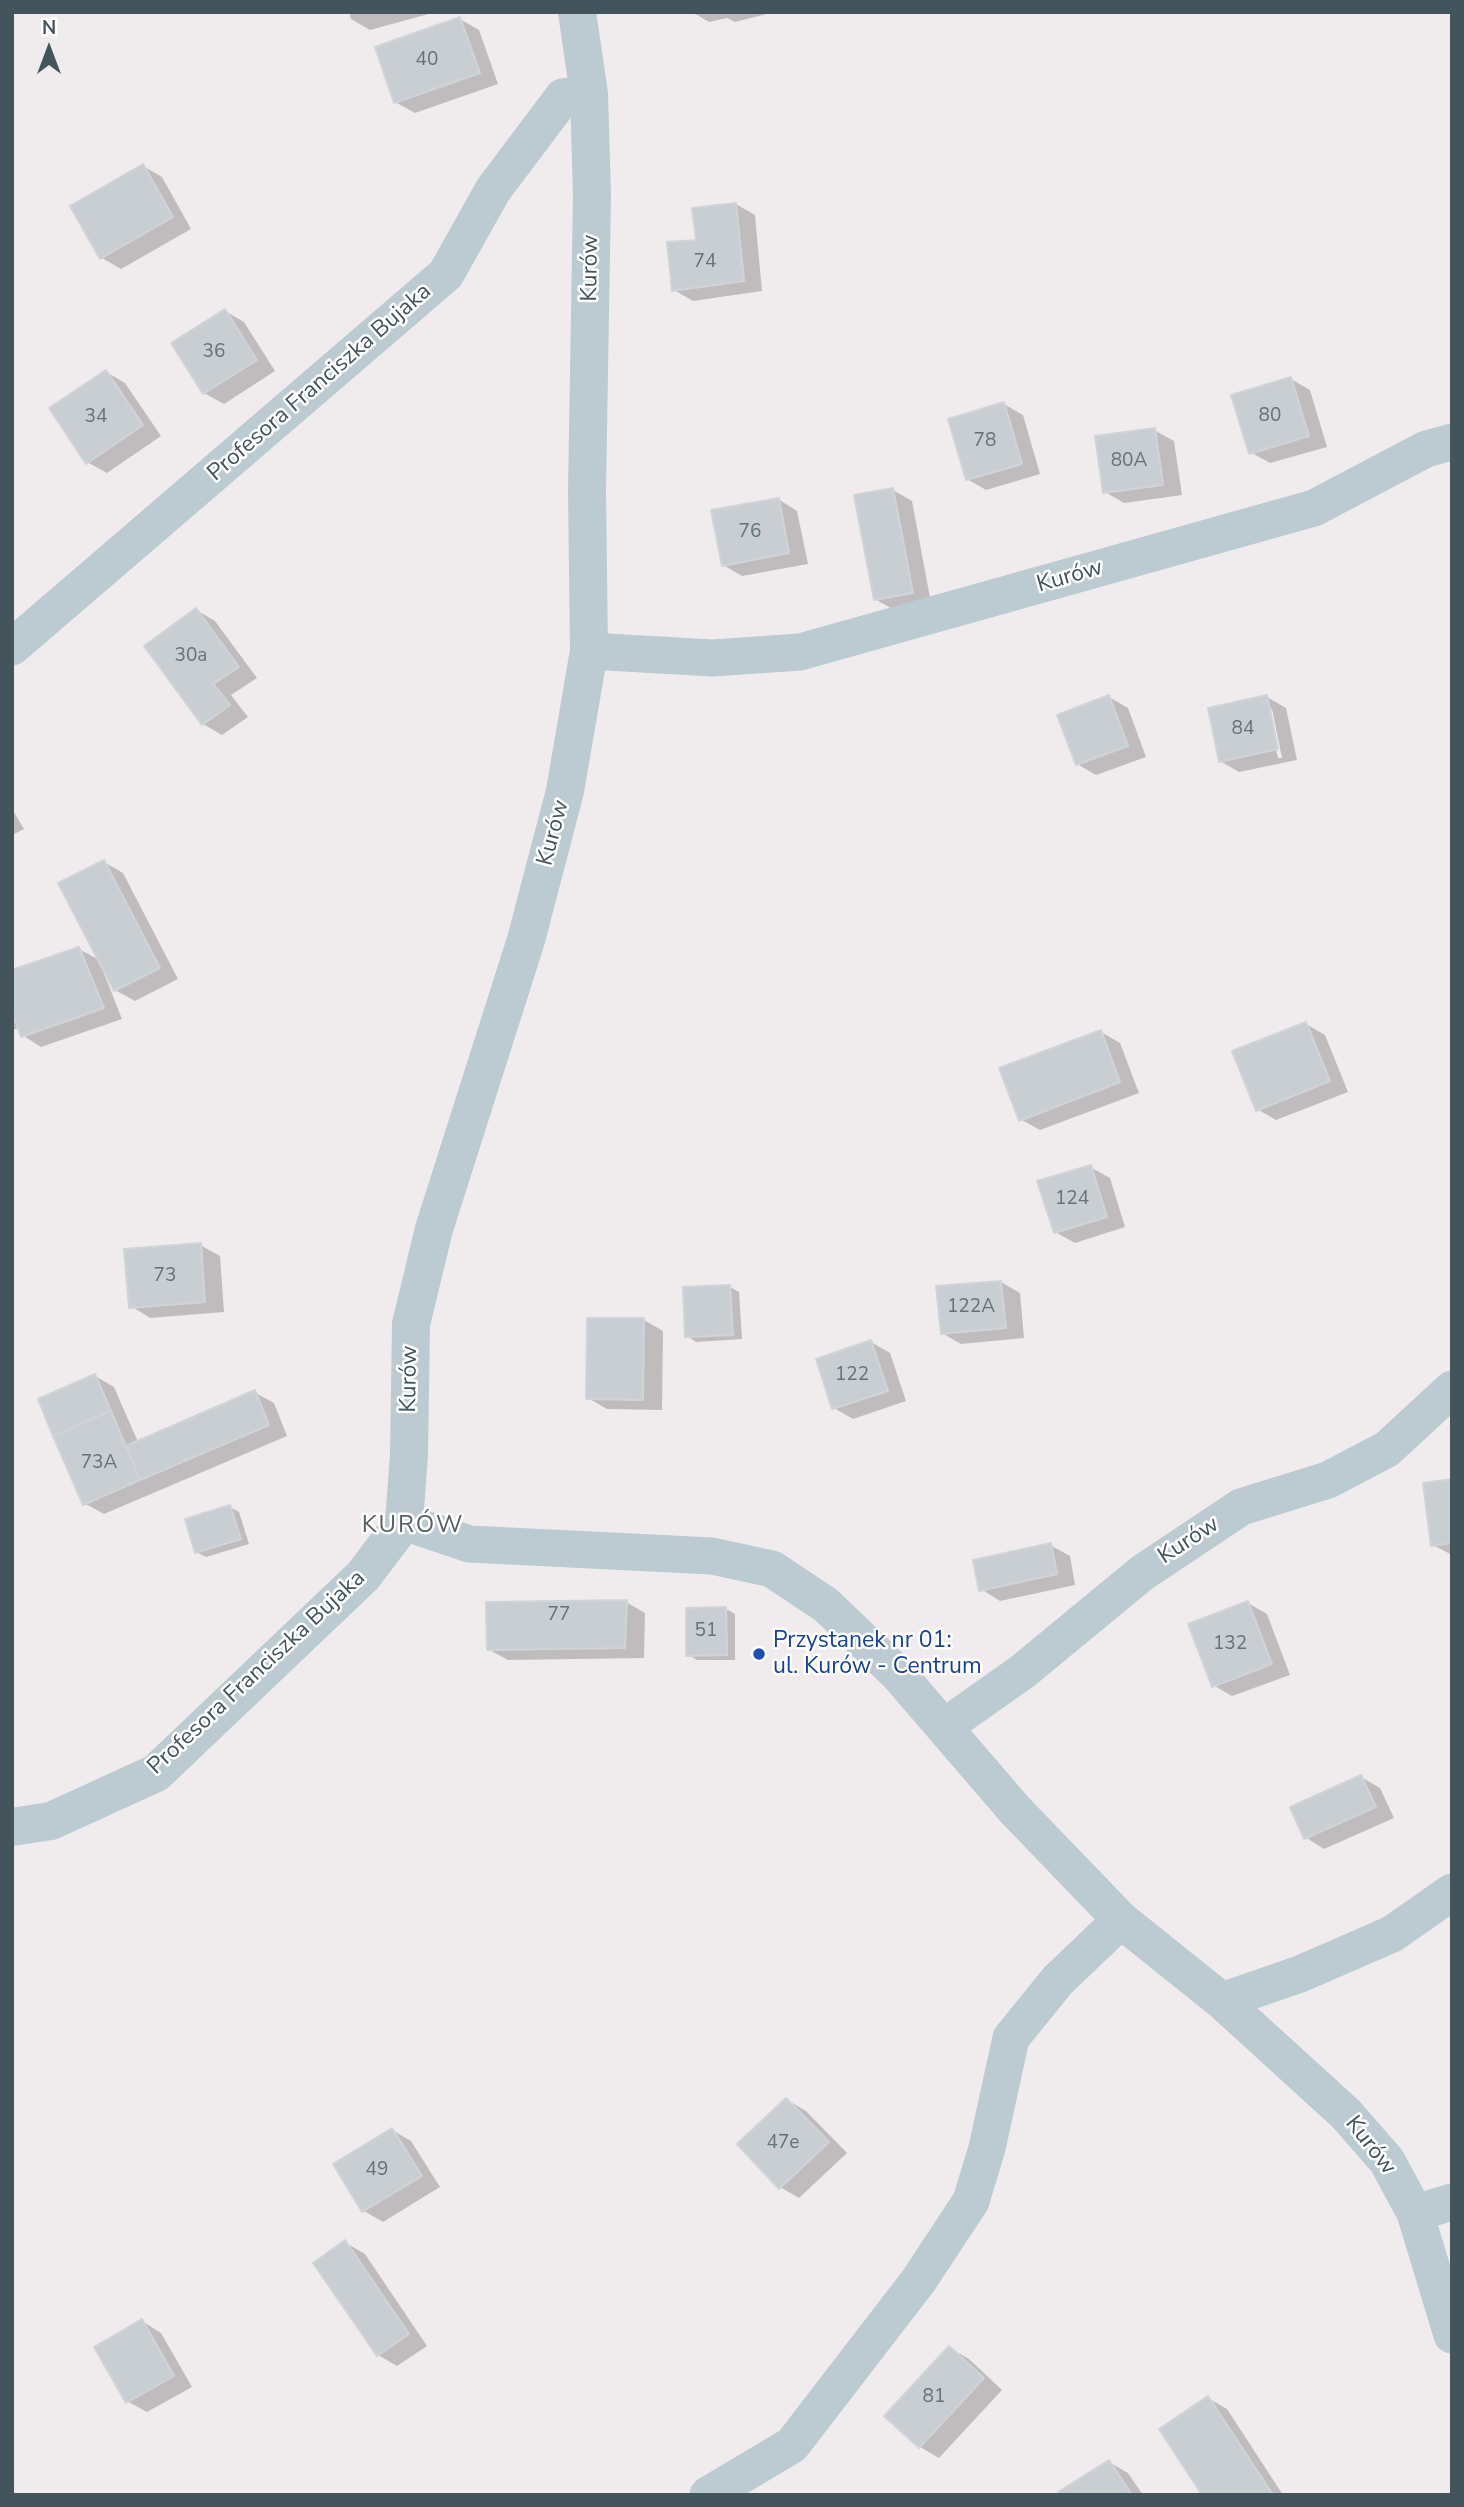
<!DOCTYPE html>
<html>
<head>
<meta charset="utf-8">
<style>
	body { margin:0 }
	#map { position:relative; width:1464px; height:2507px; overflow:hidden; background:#f0eced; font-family:"Nunito Sans",sans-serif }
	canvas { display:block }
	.frame { position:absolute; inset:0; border:14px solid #43545c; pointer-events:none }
	.north { position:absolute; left:14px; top:14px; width:70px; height:70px; -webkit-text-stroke:5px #fff; paint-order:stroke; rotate:0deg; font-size:19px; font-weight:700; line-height:28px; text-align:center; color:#43545c }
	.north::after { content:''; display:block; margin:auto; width:24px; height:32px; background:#43545c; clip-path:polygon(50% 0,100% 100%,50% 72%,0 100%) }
</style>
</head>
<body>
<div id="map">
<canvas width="1464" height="2507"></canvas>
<div class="frame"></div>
<div class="north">N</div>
</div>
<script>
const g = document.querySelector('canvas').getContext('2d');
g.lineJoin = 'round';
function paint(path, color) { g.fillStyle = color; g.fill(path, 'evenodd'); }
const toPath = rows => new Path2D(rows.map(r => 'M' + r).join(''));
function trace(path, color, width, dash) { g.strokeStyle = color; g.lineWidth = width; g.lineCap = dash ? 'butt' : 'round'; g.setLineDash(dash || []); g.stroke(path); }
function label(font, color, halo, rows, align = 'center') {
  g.font = font + ' "Nunito Sans",sans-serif'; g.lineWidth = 5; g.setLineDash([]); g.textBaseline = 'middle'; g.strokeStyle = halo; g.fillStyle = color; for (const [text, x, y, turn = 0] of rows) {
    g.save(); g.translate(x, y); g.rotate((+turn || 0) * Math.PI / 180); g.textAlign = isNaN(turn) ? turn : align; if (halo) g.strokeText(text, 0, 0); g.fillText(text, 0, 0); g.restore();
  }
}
paint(toPath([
	[349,12,436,12,370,30,351,19],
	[692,12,775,12,735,22,727,18,709,22],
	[460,19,479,30,498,84,415,113,395,102],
	[143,166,162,177,191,229,121,269,102,258,72,207],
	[736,204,755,215,762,291,693,301,674,290,697,241],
	[225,311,244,322,275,371,224,404,204,393],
	[106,372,125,383,161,436,107,473,87,462],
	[1291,379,1310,390,1327,447,1270,463,1250,452],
	[1004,404,1023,415,1040,474,986,490,967,479],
	[1154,430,1174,441,1182,495,1124,503,1105,492],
	[893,490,912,501,931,603,894,610,875,599],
	[778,499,797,511,808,564,742,576,723,565],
	[196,610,215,621,257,678,231,695,248,717,222,735,203,724],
	[1109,697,1128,708,1146,757,1096,775,1077,764],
	[1267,697,1286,708,1297,760,1239,772,1220,761],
	[1268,709,1272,709,1282,758,1278,758],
	[12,809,24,829,12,835],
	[104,862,123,873,178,979,135,1001,115,990,105,970,103,971,122,1019,41,1047,22,1035,19,1028,12,1030,12,972,79,949,101,961],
	[1306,1024,1325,1035,1348,1092,1276,1120,1257,1109],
	[1101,1032,1120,1043,1139,1093,1040,1130,1020,1119],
	[1090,1167,1110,1178,1125,1227,1075,1243,1055,1232],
	[200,1245,220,1256,224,1312,150,1318,131,1306],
	[1001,1282,1020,1293,1024,1338,961,1344,942,1333],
	[730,1287,739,1292,742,1339,696,1342,687,1336],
	[644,1320,663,1331,662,1410,607,1409,588,1398],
	[871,1342,890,1353,906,1401,853,1419,834,1408],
	[95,1376,114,1387,138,1442,254,1392,274,1403,287,1436,104,1514,84,1503],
	[1452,1481,1452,1555,1433,1545],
	[230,1507,239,1512,249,1544,206,1557,196,1552],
	[1050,1545,1070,1556,1075,1585,1000,1601,981,1589],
	[626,1602,645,1613,644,1658,508,1660,488,1649],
	[1248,1603,1267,1614,1290,1675,1232,1696,1213,1685],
	[726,1609,735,1614,735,1660,697,1660,688,1655],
	[1361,1777,1380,1788,1394,1818,1324,1849,1305,1837],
	[787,2100,806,2111,847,2153,799,2198,780,2187],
	[392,2130,411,2141,440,2187,383,2222,364,2211],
	[346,2243,365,2254,427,2346,397,2366,378,2355],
	[142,2321,161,2333,192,2387,147,2412,127,2401],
	[950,2348,969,2359,1002,2390,939,2458,920,2447],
	[1208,2398,1227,2409,1283,2495,1204,2495],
	[1109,2462,1128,2473,1143,2495,1062,2495]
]), '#0003');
const building = toPath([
	[460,17,480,73,394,103,375,47,460,17],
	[143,164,173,217,100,259,70,206,143,164],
	[736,203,744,281,672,291,667,242,696,240,692,208,736,203],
	[225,309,257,360,203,394,171,343,225,309],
	[106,370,143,425,86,464,49,408,106,370],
	[1291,377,1309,436,1249,454,1231,395,1291,377],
	[1004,402,1022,464,966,480,948,419,1004,402],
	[1155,428,1163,485,1103,493,1095,436,1155,428],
	[893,488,913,593,874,600,854,495,893,488],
	[779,498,789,553,722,566,711,510,779,498],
	[196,608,239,667,213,684,230,705,202,725,144,646,196,608],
	[1109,695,1128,746,1076,765,1057,715,1109,695],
	[1267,695,1278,749,1219,762,1208,708,1267,695],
	[104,860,160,968,114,991,58,883,104,860],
	[79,947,104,1008,21,1037,12,1012,12,970,79,947],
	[1306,1022,1330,1081,1256,1111,1232,1051,1306,1022],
	[1101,1030,1120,1082,1019,1121,999,1068,1101,1030],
	[1091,1165,1107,1217,1054,1233,1037,1181,1091,1165],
	[201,1243,205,1302,129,1308,124,1249,201,1243],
	[1001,1281,1006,1328,941,1334,936,1286,1001,1281],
	[730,1285,733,1335,685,1337,683,1287,730,1285],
	[587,1318,644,1318,643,1400,586,1399,587,1318],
	[871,1340,888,1391,832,1409,816,1359,871,1340],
	[95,1374,111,1411,53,1436,38,1399,95,1374],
	[255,1390,269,1425,140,1480,126,1446,255,1390],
	[111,1411,140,1480,83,1505,53,1436,111,1411],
	[1452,1479,1452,1543,1431,1546,1423,1483,1452,1479],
	[230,1505,241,1539,195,1553,185,1519,230,1505],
	[1051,1543,1057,1574,979,1591,973,1560,1051,1543],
	[627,1600,625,1648,487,1650,486,1602,627,1600],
	[1248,1601,1272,1664,1212,1687,1188,1624,1248,1601],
	[726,1607,727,1655,686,1656,686,1608,726,1607],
	[1361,1775,1376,1807,1304,1839,1290,1807,1361,1775],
	[786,2098,829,2142,779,2189,737,2144,786,2098],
	[392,2128,422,2176,362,2212,333,2164,392,2128],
	[345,2240,409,2334,377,2356,313,2263,345,2240],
	[142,2319,174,2376,126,2403,94,2347,142,2319],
	[949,2346,984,2378,919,2448,884,2416,949,2346],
	[1208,2396,1273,2495,1202,2495,1159,2429,1208,2396],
	[1109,2460,1132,2495,1060,2495,1058,2492,1109,2460]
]);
paint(building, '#c8ced2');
trace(building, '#d0d4d9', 2);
trace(toPath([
	[12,647,446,274,493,190,563,97,589,94],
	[589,651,713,658,800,652,1314,508,1426,449,1452,442],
	[404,1522,469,1544,712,1556,772,1569,826,1605,898,1674,1015,1810,1121,1920,1222,2001,1346,2114,1387,2161,1415,2213,1452,2335],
	[944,1727,1022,1672,1142,1573,1241,1507,1328,1480,1387,1449,1452,1389],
	[1222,2001,1300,1974,1392,1934,1452,1892],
	[1415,2213,1452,2202],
	[708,2495,792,2445,919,2280,971,2201,987,2148,1011,2038,1058,1980,1121,1920]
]), '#bccad1', 37);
trace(toPath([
	[12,1827,51,1821,156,1773,363,1576,404,1522,409,1455,411,1324,434,1229,526,940,565,791,589,651,587,491,592,195,589,94,577,12]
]), '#bccad1', 38);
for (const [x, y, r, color] of [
	[759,1654,7,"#1a4fb4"]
]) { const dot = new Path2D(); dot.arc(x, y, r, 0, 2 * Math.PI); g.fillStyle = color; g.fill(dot); trace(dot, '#fff', 2.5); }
label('19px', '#64727a', null, [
	["40",427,60],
	["74",705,262],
	["36",214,352],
	["80",1270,416],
	["34",96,417],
	["78",985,441],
	["80A",1129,461],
	["76",750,532],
	["30a",191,656],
	["84",1243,729],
	["124",1072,1199],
	["73",165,1276],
	["122A",971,1307],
	["122",852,1375],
	["73A",99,1463],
	["77",559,1615],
	["51",706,1631],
	["132",1230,1644],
	["47e",783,2143],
	["49",377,2170],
	["81",934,2397]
]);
label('23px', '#43545c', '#fff', [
	["Kurów",591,268,-89],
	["Profesora Franciszka Bujaka",320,383,-41],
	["Kurów",1070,577,-16],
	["Kurów",554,833,-75],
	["Kurów",410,1379,-89],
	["Kurów",1189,1541,-33],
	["Profesora Franciszka Bujaka",257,1673,-43],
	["Kurów",1370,2146,52]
]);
label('23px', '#164399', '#fff', [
	["Przystanek nr 01:",773,1641],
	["ul. Kurów - Centrum",773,1667]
], 'left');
g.letterSpacing = '2px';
label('24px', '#595f63', '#fff', [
	["KURÓW",413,1526]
]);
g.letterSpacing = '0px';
</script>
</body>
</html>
